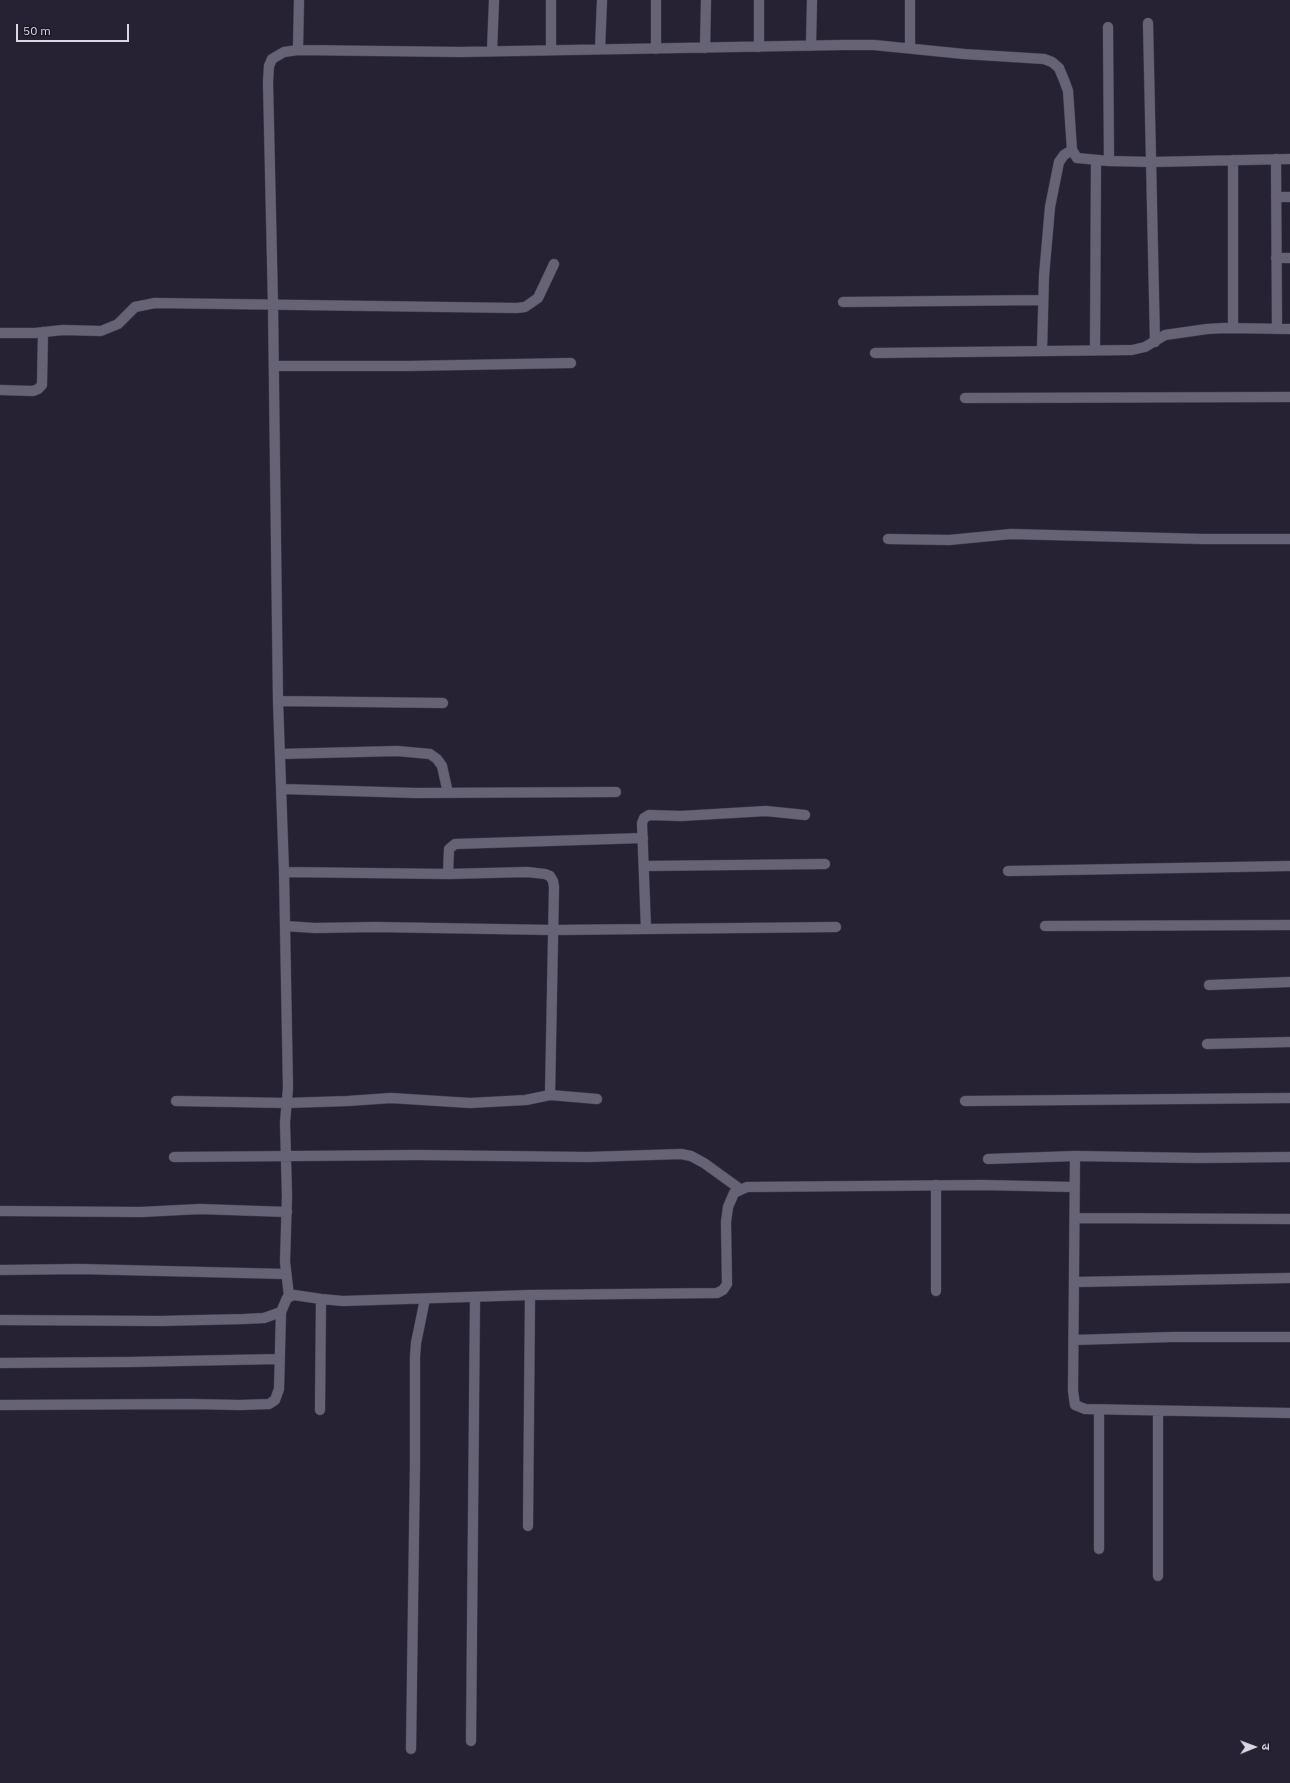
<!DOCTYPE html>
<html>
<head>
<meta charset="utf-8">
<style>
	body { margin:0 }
	#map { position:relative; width:1290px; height:1783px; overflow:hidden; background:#262233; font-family:"IBM Plex Sans","Noto Sans Devanagari",sans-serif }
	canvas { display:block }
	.north { position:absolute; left:1234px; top:1727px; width:40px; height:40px; -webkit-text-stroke:3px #1d1929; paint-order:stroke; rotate:89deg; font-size:11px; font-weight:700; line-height:16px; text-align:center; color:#dad8e3 }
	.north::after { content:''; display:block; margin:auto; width:14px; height:18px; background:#dad8e3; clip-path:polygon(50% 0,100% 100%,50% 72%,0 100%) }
	.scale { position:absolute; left:16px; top:24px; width:113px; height:18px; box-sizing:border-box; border:2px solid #dad8e3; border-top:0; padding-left:5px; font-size:12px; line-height:14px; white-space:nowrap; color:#dad8e3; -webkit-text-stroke:3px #1d1929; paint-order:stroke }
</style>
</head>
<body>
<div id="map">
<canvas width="1290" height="1783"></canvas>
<div class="north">उ</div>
<div class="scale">50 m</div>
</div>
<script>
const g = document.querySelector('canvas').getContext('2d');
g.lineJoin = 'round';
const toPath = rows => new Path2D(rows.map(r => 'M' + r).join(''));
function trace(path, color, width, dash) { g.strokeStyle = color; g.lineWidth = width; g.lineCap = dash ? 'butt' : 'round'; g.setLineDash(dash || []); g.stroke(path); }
const minor = toPath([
	[551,0,551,49],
	[1148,23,1155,342],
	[1108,27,1109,161],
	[811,46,812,0],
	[759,47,759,0],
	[705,48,706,0],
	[910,48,910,0],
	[600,49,602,0],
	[656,49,656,0],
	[298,50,299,0],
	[492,51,494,0],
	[1276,159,1277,329],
	[1276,197,1290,197],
	[1276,258,1290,258],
	[843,302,1043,300],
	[1233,328,1233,160],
	[0,333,35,333,63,330,101,331,118,324,135,307,155,303,517,308,525,307,538,298,554,264],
	[1095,350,1096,160],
	[1042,351,1044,276,1050,207,1059,162,1064,155,1072,150],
	[875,353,1132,350,1145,347,1165,335,1207,329,1224,328,1290,329],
	[274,366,407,366,571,363],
	[0,390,33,391,38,389,42,385,43,332],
	[965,398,1290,397],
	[888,539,949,540,1011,534,1203,539,1290,539],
	[278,701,443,703],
	[280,754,397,751,430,754,437,759,442,766,448,793],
	[282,789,416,793,616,792],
	[644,866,825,864],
	[1008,871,1290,866],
	[284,872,448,874,527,872,545,874,550,876,553,881,554,887,550,1095],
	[448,874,449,849,455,844,643,838],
	[285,926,315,928,375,927,553,930,836,927],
	[1045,926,1290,925],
	[646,929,642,823,644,818,649,815,681,816,766,811,805,815],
	[1209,985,1290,982],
	[1207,1044,1290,1042],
	[176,1101,287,1103,348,1101,391,1098,470,1103,526,1100,550,1095,597,1099],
	[965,1101,1290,1098],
	[1075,1156,1073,1391,1075,1405,1085,1409,1290,1413],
	[174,1157,418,1155,588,1157,681,1154,691,1156,704,1163,740,1189],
	[988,1159,1075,1156,1198,1158,1290,1157],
	[936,1185,936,1291],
	[0,1211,141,1212,200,1209,287,1212],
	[1075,1218,1290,1219],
	[0,1270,80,1269,286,1274],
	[1075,1282,1290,1278],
	[289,1296,285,1262,287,1196,285,1122,288,1088,284,872,278,701,273,305,268,82,269,66,272,59,284,52,298,50,460,52,842,45,874,45,964,54,1044,59,1052,62,1059,68,1064,80,1068,91,1072,150,1077,158,1109,161,1152,162,1290,159],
	[0,1320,160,1321,244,1319,264,1318,281,1312],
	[1074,1340,1172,1337,1290,1337],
	[0,1363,130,1362,279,1359],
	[0,1405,189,1404,240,1405,269,1404,275,1400,279,1389,281,1312,287,1298,294,1295,321,1299,343,1301,530,1295,717,1293,723,1290,727,1284,726,1222,728,1207,734,1193,747,1187,982,1185,1074,1187],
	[320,1410,321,1299],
	[528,1526,530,1295],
	[1099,1549,1099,1410],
	[1158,1576,1158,1411],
	[471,1741,475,1298],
	[411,1749,415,1463,415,1357,416,1343,425,1299]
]);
trace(minor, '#403d4a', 11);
trace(minor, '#676376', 10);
</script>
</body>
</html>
